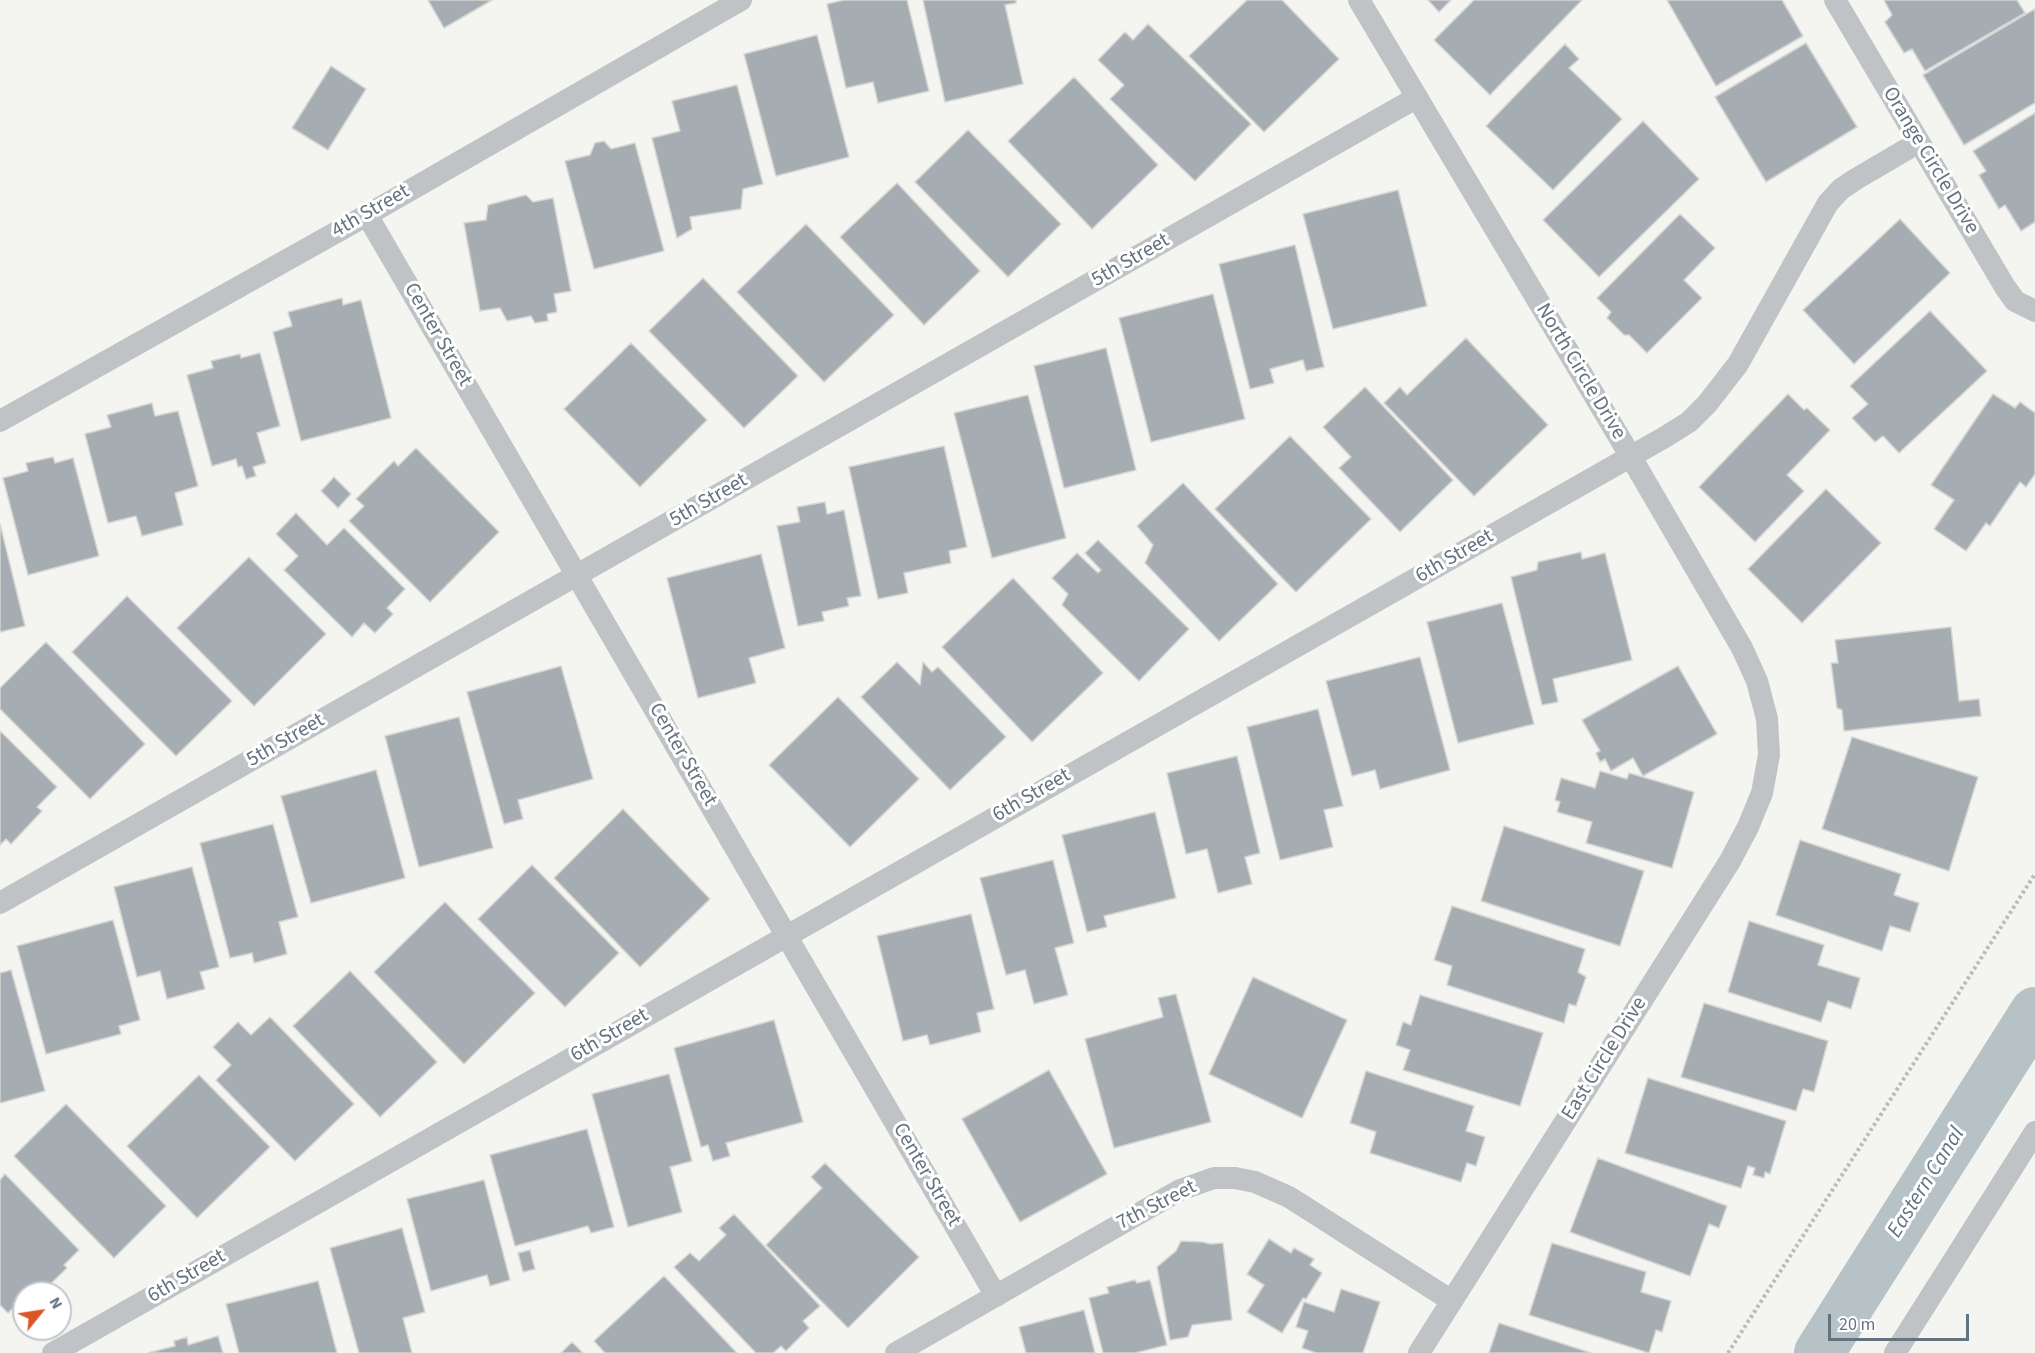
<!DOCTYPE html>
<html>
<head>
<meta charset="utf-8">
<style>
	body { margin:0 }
	#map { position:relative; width:2035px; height:1353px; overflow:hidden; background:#f4f4f0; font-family:"Source Sans 3",sans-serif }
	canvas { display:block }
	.north { position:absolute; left:12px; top:1281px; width:60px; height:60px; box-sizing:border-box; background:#fff; border:2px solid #c1c7cc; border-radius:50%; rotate:60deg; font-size:16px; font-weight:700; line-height:24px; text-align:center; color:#647380 }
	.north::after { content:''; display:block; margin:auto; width:21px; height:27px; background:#dc5527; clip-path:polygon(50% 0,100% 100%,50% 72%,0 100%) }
	.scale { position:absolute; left:1828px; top:1314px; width:141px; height:27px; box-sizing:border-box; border:3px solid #647380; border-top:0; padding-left:8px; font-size:18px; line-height:21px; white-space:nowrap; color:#647380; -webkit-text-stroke:4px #fff; paint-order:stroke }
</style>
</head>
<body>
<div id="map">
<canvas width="2035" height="1353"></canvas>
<div class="north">N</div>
<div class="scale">20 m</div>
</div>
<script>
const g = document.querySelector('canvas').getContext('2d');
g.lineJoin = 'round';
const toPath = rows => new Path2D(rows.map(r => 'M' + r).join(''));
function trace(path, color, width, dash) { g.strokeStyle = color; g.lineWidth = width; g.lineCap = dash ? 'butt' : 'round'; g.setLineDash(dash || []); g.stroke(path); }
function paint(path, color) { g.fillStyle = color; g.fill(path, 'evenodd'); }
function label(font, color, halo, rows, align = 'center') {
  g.font = font + ' "Source Sans 3",sans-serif'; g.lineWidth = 6; g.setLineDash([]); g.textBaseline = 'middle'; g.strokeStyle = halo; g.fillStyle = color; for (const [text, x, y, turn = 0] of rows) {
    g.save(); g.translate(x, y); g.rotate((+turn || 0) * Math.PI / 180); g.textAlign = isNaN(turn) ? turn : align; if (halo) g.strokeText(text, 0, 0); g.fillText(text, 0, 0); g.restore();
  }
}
trace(toPath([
	[1819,1353,2035,1012]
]), '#b6c2c6', 50);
const building = toPath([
	[428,0,492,0,444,28,428,0],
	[844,0,907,0,929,91,878,103,873,82,846,88,827,4,844,0],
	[923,0,1016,0,1016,3,1005,5,1023,84,945,102,923,0],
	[1247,0,1282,0,1339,59,1264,132,1189,56,1247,0],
	[1428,0,1451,0,1439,12,1428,0],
	[1474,0,1582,0,1490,95,1434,40,1474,0],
	[1667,0,1782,0,1803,36,1716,86,1667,0],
	[1884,0,2017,0,2025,13,1925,71,1912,49,1904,53,1885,22,1892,15,1884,0],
	[2035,9,2035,103,1964,145,1923,75,2035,9],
	[1148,24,1251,124,1195,181,1110,99,1124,85,1098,60,1125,32,1133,40,1148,24],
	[817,35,849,157,776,176,744,54,817,35],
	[1806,43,1857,127,1766,182,1715,97,1806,43],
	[1565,44,1579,59,1569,68,1622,119,1553,190,1486,126,1565,44],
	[331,66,366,89,328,150,292,128,331,66],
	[1074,77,1158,165,1092,229,1008,141,1074,77],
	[737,85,763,184,743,189,741,209,690,217,692,229,677,238,652,138,680,131,672,101,737,85],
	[2035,113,2035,222,2021,231,2005,205,1999,209,1979,175,1986,171,1973,151,2035,113],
	[1643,121,1699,179,1599,277,1543,220,1643,121],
	[968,130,1061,224,1008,277,915,182,968,130],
	[604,141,611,149,635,143,664,251,594,269,565,161,590,155,595,143,604,141],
	[897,183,980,271,924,325,840,237,897,183],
	[1398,190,1427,306,1333,329,1303,214,1398,190],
	[526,195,533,202,553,198,571,291,554,294,557,312,547,314,548,321,535,323,531,316,507,321,500,308,480,311,464,223,486,220,488,205,526,195],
	[1680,214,1715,248,1684,280,1702,298,1647,353,1629,335,1624,335,1607,318,1611,312,1597,298,1680,214],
	[1900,219,1950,273,1854,364,1803,310,1900,219],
	[806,224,894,315,824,382,737,292,806,224],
	[1295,245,1324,367,1306,371,1303,360,1270,369,1274,383,1250,389,1219,264,1295,245],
	[703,278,798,376,744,428,649,331,703,278],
	[1213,294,1245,419,1151,442,1119,318,1213,294],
	[342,298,343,305,361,300,391,418,301,441,273,332,292,326,288,312,342,298],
	[1930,311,1987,371,1899,453,1883,436,1875,442,1852,418,1868,404,1850,386,1930,311],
	[1466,338,1548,425,1474,496,1384,403,1400,387,1407,395,1466,338],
	[631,343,707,420,640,487,564,409,631,343],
	[1106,348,1136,470,1064,488,1034,366,1106,348],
	[260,353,280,426,257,433,266,463,253,467,256,476,246,479,242,466,238,467,236,459,212,466,187,375,213,368,211,361,240,354,241,358,260,353],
	[1365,387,1453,480,1400,532,1339,468,1351,457,1323,427,1365,387],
	[1788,394,1804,410,1807,408,1830,430,1787,475,1804,491,1755,542,1699,487,1788,394],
	[1993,394,2015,408,2020,402,2035,413,2035,474,2026,487,2020,482,1990,526,1986,523,1966,551,1934,529,1954,500,1931,485,1993,394],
	[1028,395,1066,538,992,558,954,413,1028,395],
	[152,403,155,416,178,411,198,486,175,493,183,525,142,536,136,516,108,523,85,434,111,427,107,415,152,403],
	[1290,436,1371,519,1296,592,1215,509,1290,436],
	[944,446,967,547,949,551,951,563,904,573,908,593,878,599,849,467,944,446],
	[416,448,499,532,430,602,349,521,364,506,356,499,394,461,398,466,416,448],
	[53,457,55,463,73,458,99,556,28,575,3,478,28,471,26,463,53,457],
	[334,477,351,494,338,508,321,491,334,477],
	[1183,483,1278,584,1219,641,1145,563,1153,545,1137,526,1183,483],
	[1826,489,1881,543,1802,623,1748,569,1826,489],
	[825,502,827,514,844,510,861,596,847,598,849,606,822,612,824,621,798,626,777,526,800,522,797,507,825,502],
	[296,513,327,545,344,528,405,589,387,608,393,614,375,633,364,623,352,637,284,570,298,556,276,534,296,513],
	[0,524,25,626,0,632,0,524],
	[1098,540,1189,629,1139,681,1062,605,1068,594,1052,578,1077,553,1098,573,1101,570,1085,553,1098,540],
	[1581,552,1582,559,1605,553,1632,660,1553,679,1558,702,1542,705,1511,577,1537,570,1538,562,1581,552],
	[761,554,785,648,749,658,756,683,698,698,667,578,761,554],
	[249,557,326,634,254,706,177,628,249,557],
	[1013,578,1103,673,1032,742,942,647,1013,578],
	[127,596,232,701,176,756,72,652,127,596],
	[1502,603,1534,724,1458,743,1427,622,1502,603],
	[1951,627,1959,701,1979,699,1981,716,1844,731,1842,710,1837,708,1831,663,1838,663,1835,640,1951,627],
	[46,642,145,744,90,799,0,709,0,688,46,642],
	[1420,657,1450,770,1380,789,1375,770,1352,776,1326,681,1420,657],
	[897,662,920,685,923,662,932,672,938,667,1006,737,950,790,861,697,897,662],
	[561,666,593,779,518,800,523,819,504,824,467,692,561,666],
	[1678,666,1717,734,1643,776,1633,758,1611,771,1605,759,1600,762,1596,753,1600,751,1582,720,1678,666],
	[838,697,919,779,850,847,769,765,838,697],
	[1318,709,1343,806,1324,810,1333,847,1280,860,1247,727,1318,709],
	[459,717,493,848,419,867,385,736,459,717],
	[0,731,57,787,37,807,42,811,11,844,6,839,0,845,0,731],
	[1852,737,1978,777,1949,871,1822,829,1852,737],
	[1237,756,1260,853,1245,857,1252,884,1218,893,1207,849,1186,854,1167,773,1237,756],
	[376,770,405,878,311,903,281,796,376,770],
	[1600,771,1627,779,1629,773,1694,792,1672,868,1586,843,1592,822,1557,812,1560,802,1555,800,1561,778,1595,788,1600,771],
	[623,809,710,899,640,967,554,878,623,809],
	[1155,812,1176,898,1104,916,1107,927,1087,932,1062,835,1155,812],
	[273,824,298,917,279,922,287,954,254,963,252,953,230,958,200,843,273,824],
	[1504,826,1644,871,1620,946,1481,901,1504,826],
	[1800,840,1901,874,1894,895,1919,903,1910,932,1890,926,1882,951,1776,915,1800,840],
	[1053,860,1074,943,1055,948,1068,995,1034,1004,1025,970,1006,975,980,878,1053,860],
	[532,865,619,953,565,1007,478,919,532,865],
	[192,867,219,967,200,972,205,989,167,999,160,971,137,977,114,887,192,867],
	[445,902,535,993,464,1064,374,972,445,902],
	[1452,906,1585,949,1578,972,1586,977,1576,1006,1569,1004,1564,1023,1447,985,1452,966,1434,960,1452,906],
	[971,914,994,1009,977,1013,981,1032,930,1045,927,1035,903,1041,877,936,971,914],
	[113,920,140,1020,119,1026,121,1034,46,1054,17,946,113,920],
	[1749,921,1824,945,1818,965,1860,978,1851,1009,1828,1001,1821,1022,1728,992,1749,921],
	[11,970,45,1091,0,1103,0,973,11,970],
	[350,971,437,1062,380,1117,293,1026,350,971],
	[1253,977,1347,1020,1302,1118,1209,1074,1253,977],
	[1176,994,1211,1122,1114,1148,1085,1039,1163,1017,1158,998,1176,994],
	[1420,995,1543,1033,1520,1106,1403,1070,1410,1050,1396,1045,1403,1022,1411,1025,1420,995],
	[1704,1003,1828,1041,1814,1092,1803,1089,1796,1111,1681,1077,1704,1003],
	[270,1017,354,1104,295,1161,216,1080,231,1065,213,1047,238,1022,251,1035,270,1017],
	[774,1020,803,1122,726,1143,730,1156,713,1161,708,1145,701,1147,674,1048,774,1020],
	[1049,1070,1107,1174,1020,1222,962,1119,1049,1070],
	[1366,1071,1474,1106,1466,1131,1485,1137,1476,1166,1467,1163,1461,1182,1370,1153,1376,1132,1350,1123,1366,1071],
	[669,1074,692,1161,670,1167,682,1212,628,1227,592,1094,669,1074],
	[199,1075,270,1147,197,1218,127,1146,199,1075],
	[1648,1078,1786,1121,1770,1174,1765,1172,1764,1178,1753,1175,1755,1168,1748,1166,1741,1188,1625,1153,1648,1078],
	[66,1104,166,1206,114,1258,14,1156,66,1104],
	[587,1129,614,1227,591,1233,588,1226,515,1246,490,1155,587,1129],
	[1598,1158,1727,1206,1719,1228,1709,1224,1690,1276,1570,1232,1598,1158],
	[825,1163,919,1257,848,1328,766,1245,822,1188,811,1177,825,1163],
	[5,1174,79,1250,64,1265,67,1268,41,1293,24,1293,24,1303,21,1300,8,1313,0,1305,0,1180,5,1174],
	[484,1180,510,1280,490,1286,487,1275,431,1291,407,1199,484,1180],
	[734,1214,820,1306,803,1321,809,1328,786,1351,781,1346,773,1353,756,1353,674,1267,690,1253,699,1261,726,1235,719,1228,734,1214],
	[402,1228,425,1312,403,1318,412,1353,359,1353,330,1248,402,1228],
	[1269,1239,1291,1253,1294,1248,1314,1259,1310,1265,1322,1273,1306,1299,1303,1298,1282,1333,1247,1312,1264,1285,1247,1274,1269,1239],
	[1181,1241,1203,1242,1210,1244,1223,1243,1232,1320,1192,1325,1188,1337,1170,1340,1157,1267,1176,1251,1181,1241],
	[1552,1243,1646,1272,1641,1292,1671,1301,1662,1332,1656,1330,1649,1353,1529,1315,1552,1243],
	[530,1250,535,1269,523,1272,518,1253,530,1250],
	[664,1276,737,1353,605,1353,594,1341,664,1276],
	[1135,1280,1137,1283,1150,1280,1167,1345,1135,1353,1103,1353,1089,1298,1109,1293,1107,1287,1135,1280],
	[318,1281,337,1353,239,1353,226,1304,318,1281],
	[1341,1289,1380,1302,1363,1353,1316,1353,1302,1348,1308,1331,1296,1327,1304,1302,1334,1312,1341,1289],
	[1084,1310,1095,1353,1026,1353,1019,1327,1084,1310],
	[1499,1323,1591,1353,1489,1353,1499,1323],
	[218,1336,223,1353,148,1353,175,1346,174,1341,187,1337,188,1345,218,1336],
	[572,1342,583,1353,561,1353,572,1342]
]);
paint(building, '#a6adb2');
trace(building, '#d5d5d3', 1.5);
trace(toPath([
	[1728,1353,2035,874]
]), '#b9bbbd', 4, [3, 3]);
trace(toPath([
	[1359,0,1631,457,1742,648,1757,681,1767,719,1769,755,1762,793,1748,827,1730,861,1419,1353],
	[1835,0,2005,287,2015,301,2035,311],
	[367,215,996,1296],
	[0,421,367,215,741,0],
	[0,903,1416,98],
	[53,1353,1665,437,1689,422,1707,404,1738,364,1828,203,1841,189,1856,179,1919,142],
	[896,1353,1180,1190,1214,1178,1235,1178,1255,1182,1289,1197,1452,1301],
	[1895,1353,2035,1132]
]), '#bfc3c6', 22);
label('21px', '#647380', '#fff', [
	["Orange Circle Drive",1930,161,59],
	["4th Street",371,212,-30],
	["5th Street",1131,261,-30],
	["Center Street",437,335,60],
	["North Circle Drive",1580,372,59],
	["5th Street",709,501,-30],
	["6th Street",1455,557,-30],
	["5th Street",286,741,-30],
	["Center Street",682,755,60],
	["6th Street",1032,796,-30],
	["6th Street",610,1036,-30],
	["East Circle Drive",1605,1059,-58],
	["Center Street",926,1175,60],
	["7th Street",1157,1206,-27],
	["6th Street",187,1277,-30]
]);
label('italic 22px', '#5f757e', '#fff', [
	["Eastern Canal",1927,1183,-58]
]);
</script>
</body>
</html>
